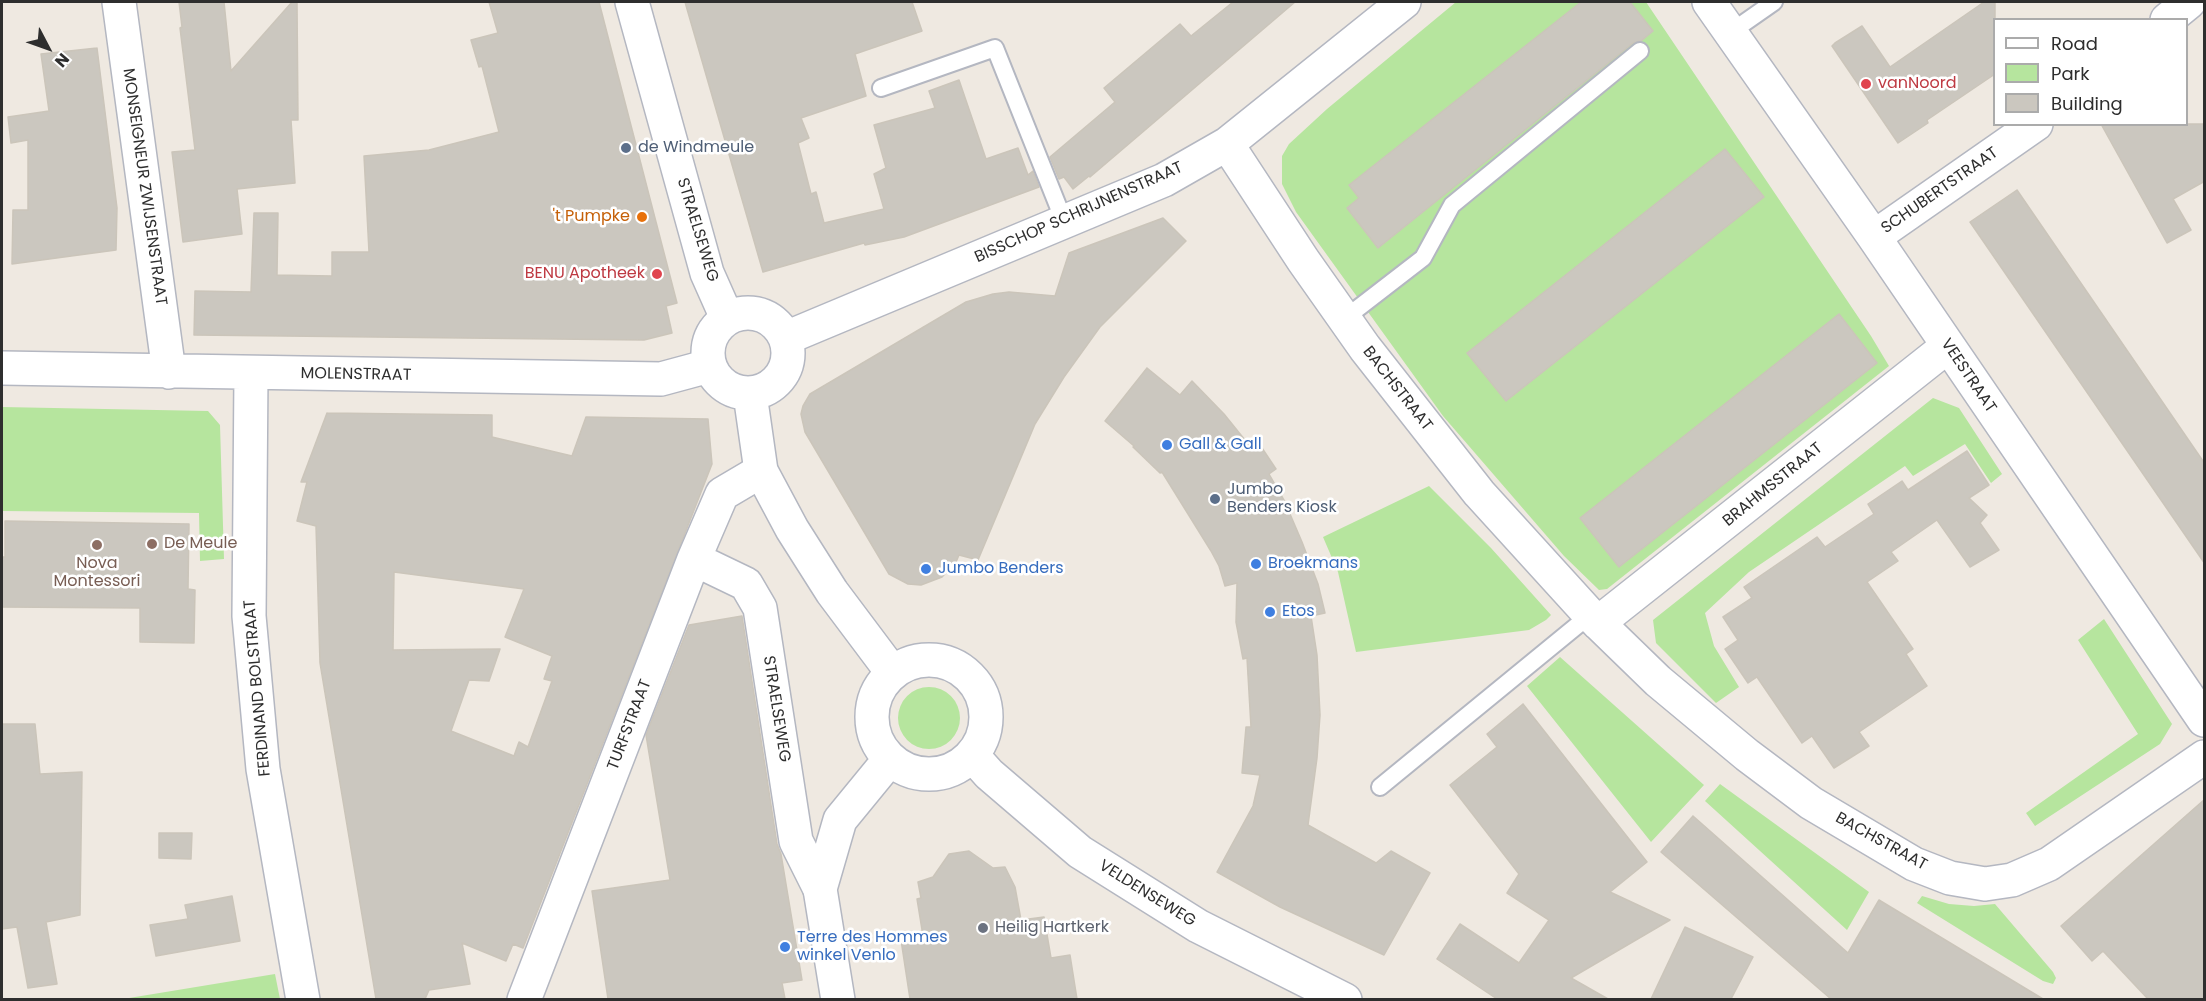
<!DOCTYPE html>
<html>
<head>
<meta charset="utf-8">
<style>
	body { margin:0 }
	#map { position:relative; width:2206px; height:1001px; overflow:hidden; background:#efe9e1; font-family:Poppins,sans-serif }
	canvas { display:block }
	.frame { position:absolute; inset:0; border:3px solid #2e2e2e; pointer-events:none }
	.legend { position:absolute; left:1993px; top:18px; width:195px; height:108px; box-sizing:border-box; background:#fff; border:2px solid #ababab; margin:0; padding:8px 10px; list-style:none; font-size:18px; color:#2e2e2e }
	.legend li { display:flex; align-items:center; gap:12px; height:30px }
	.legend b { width:30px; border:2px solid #ababab }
	.north { position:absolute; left:18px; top:18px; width:60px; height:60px; -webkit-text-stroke:4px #fff; paint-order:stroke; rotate:131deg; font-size:16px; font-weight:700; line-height:24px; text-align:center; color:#2e2e2e }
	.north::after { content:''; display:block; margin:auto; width:21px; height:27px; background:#2e2e2e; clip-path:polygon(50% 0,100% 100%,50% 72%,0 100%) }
</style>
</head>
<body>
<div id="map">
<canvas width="2206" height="1001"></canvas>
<div class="frame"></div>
<ul class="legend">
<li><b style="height:8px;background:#fff"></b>Road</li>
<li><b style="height:16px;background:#b6e59e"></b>Park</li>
<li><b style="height:16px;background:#cbc7bf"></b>Building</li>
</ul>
<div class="north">N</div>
</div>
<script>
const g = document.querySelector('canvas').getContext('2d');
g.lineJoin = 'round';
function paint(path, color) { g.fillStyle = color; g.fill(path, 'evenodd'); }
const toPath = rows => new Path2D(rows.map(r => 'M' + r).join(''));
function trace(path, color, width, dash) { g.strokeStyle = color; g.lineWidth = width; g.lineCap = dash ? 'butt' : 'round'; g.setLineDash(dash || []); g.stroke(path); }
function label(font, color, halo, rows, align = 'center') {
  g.font = font + ' Poppins,sans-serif'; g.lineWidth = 5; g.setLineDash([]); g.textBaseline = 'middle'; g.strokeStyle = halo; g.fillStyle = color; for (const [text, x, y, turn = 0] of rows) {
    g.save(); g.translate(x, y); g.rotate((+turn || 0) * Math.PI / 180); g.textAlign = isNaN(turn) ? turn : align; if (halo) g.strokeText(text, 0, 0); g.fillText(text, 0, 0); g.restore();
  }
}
paint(toPath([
	[1456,2,1646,2,1871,336,1889,366,1607,589,1599,590,1564,556,1443,416,1296,212,1282,184,1282,156,1289,144,1327,109],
	[1933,398,1959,408,2002,474,1991,483,1965,444,1913,476,1905,466,1749,572,1705,613,1714,646,1739,687,1716,703,1656,643,1653,620],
	[2,407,208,411,220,425,224,559,200,561,199,513,2,511],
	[1429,486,1491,548,1551,615,1546,620,1529,630,1356,652,1338,572,1323,537],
	[2104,619,2172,724,2160,744,2035,826,2026,813,2138,734,2078,640],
	[1560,657,1704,785,1651,842,1527,686],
	'898 718a31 31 0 1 1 62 0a31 31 0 1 1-62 0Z',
	[1720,784,1869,892,1847,930,1705,801],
	[1922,896,1949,904,1974,906,1995,904,2053,972,2056,978,2053,984,2043,981,1917,903],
	[275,974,280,999,123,999]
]), '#b6e59e');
const building = toPath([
	[179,2,224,2,231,71,292,2,297,2,298,120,291,120,295,183,237,189,242,234,183,242,172,152,195,150,180,28,182,27,179,2],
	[489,2,599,2,677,303,666,306,672,333,644,340,194,335,195,291,251,292,254,213,278,213,277,275,332,276,332,252,369,252,364,156,429,150,499,132,482,66,479,67,471,40,498,33,489,2],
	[685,2,912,2,922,31,855,54,866,96,801,118,809,138,798,143,811,194,816,192,824,223,884,209,874,174,886,168,874,125,935,108,929,91,959,80,986,159,1018,148,1028,175,1033,171,1039,187,904,237,865,245,864,243,763,272,685,2],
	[1233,2,1295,2,1090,177,1089,176,1073,189,1064,177,1059,179,1050,157,1115,102,1104,88,1180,24,1191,36,1233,2],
	[1581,2,1630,2,1653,31,1641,41,1633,43,1378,248,1347,208,1359,198,1349,185,1581,2],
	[1984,2,1995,2,1995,74,1927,120,1928,123,1898,143,1832,46,1835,43,1862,26,1890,67,1984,2],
	[97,48,117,208,116,250,12,264,13,210,28,210,28,140,11,143,8,117,49,111,41,54,97,48],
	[2101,124,2205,124,2205,181,2173,199,2191,230,2167,243,2101,124],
	[1725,149,1764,197,1506,401,1467,353,1725,149],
	[2017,190,2205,464,2205,564,1970,222,2017,190],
	[1163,218,1186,241,1100,327,1064,377,1035,424,978,560,959,555,956,562,942,577,921,585,908,584,889,574,805,432,801,414,803,406,810,394,966,302,993,294,1009,292,1055,296,1069,253,1163,218],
	[1839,314,1877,363,1619,567,1580,518,1839,314],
	[1147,368,1180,395,1192,381,1224,414,1253,450,1260,445,1276,469,1269,474,1284,500,1302,542,1318,584,1325,613,1311,616,1317,655,1320,715,1317,758,1308,825,1376,863,1391,851,1430,873,1384,955,1280,907,1217,872,1253,806,1260,775,1242,773,1246,727,1251,727,1247,658,1243,659,1236,622,1237,583,1225,586,1219,566,1211,551,1162,472,1160,473,1133,447,1134,446,1105,421,1147,368],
	[327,413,492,415,492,437,572,456,586,417,708,419,712,464,523,948,513,944,506,961,462,943,470,984,429,990,425,999,376,999,320,663,316,526,297,521,307,482,301,482,327,413],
	[394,572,524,589,505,637,552,656,544,679,552,681,528,747,519,742,514,756,451,731,469,680,489,681,500,649,393,650,394,572],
	[1967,451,1989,485,1969,498,1987,515,1980,523,1999,550,1970,567,1937,520,1891,552,1898,561,1867,582,1913,649,1906,654,1927,686,1859,732,1869,746,1834,768,1812,736,1802,743,1757,677,1748,683,1725,649,1738,640,1723,617,1752,598,1744,587,1817,537,1825,547,1874,514,1868,504,1902,481,1908,490,1967,451],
	[5,521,189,524,188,589,195,590,194,643,140,642,140,608,2,607,2,557,5,557,5,521],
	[742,616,777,844,781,854,802,980,782,983,785,999,608,999,592,891,670,880,646,735,689,625,742,616],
	[1523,704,1647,862,1610,892,1670,920,1571,978,1608,999,1497,999,1437,959,1460,924,1519,963,1549,920,1507,893,1519,874,1450,785,1497,747,1487,734,1523,704],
	[2,724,35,724,40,774,82,772,80,915,46,922,57,984,28,988,17,927,2,929,2,724],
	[2205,799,2205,999,2148,999,2103,951,2092,961,2061,926,2205,799],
	[1693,816,1848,953,1879,900,2043,999,1831,999,1661,852,1693,816],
	[159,833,192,833,191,859,159,858,159,833],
	[969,851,993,868,1005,867,1015,887,1021,920,1044,917,1051,958,1070,955,1077,999,910,999,901,940,923,936,917,899,921,898,918,882,933,877,949,854,969,851],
	[232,896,240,941,156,956,150,925,188,919,185,905,232,896],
	[1685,927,1753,957,1731,999,1651,999,1685,927]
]);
paint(building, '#cbc7bf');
trace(building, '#cbc5ba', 1.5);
const lane = toPath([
	[1731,32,1774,2],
	[881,88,995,48,1064,221],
	[1344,319,1423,258,1452,205,1640,51],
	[1380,787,1590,615]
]);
const street = toPath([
	[119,2,169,372],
	[1709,2,1874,237,2204,720],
	[2167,20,2189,2],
	[1227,144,1303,260,1365,348,1479,493,1590,615,1658,681,1747,755,1811,803,1914,864,1950,878,1985,884,2012,880,2049,864,2204,757],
	[1874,237,2036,124],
	[786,338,1164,180,1227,144,1404,2],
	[2,368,661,379,709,366],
	[251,374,249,616,263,769,303,1000],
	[694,559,746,584,760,608,796,841,820,889],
	[1598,623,1948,346],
	[524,1000,694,559,722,494,761,471]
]);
const secondary = toPath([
	[632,2,707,273,727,318],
	'708 353a40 40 0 1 1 80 0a40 40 0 1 1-80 0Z',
	[750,394,761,471,792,529,832,592,892,672],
	'872 717a57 57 0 1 1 114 0a57 57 0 1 1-114 0Z',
	[972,755,989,774,1080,852,1198,926,1345,1000],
	[838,1000,820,889,840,820,890,759]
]);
trace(lane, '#b4b7c1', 20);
trace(street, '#b4b7c1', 36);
trace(secondary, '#b4b7c1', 36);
trace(lane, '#fff', 16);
trace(street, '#fff', 33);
trace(secondary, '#fff', 33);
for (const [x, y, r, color] of [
	[1866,84,6,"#e0444e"],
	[626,148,6,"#5c6f8a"],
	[642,217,6,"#e8710a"],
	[657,274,6,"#e0444e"],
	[1167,445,6,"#3f7fe0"],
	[1215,499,6,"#5c6f8a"],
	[152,544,6,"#8d6e63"],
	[97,545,6,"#8d6e63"],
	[1256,564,6,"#3f7fe0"],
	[926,569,6,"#3f7fe0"],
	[1270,612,6,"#3f7fe0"],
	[983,928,6,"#6b7280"],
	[785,947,6,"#3f7fe0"]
]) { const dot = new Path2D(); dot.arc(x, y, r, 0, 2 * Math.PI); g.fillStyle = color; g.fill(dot); trace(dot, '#fff', 2); }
label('16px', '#be3a42', '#fff', [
	["vanNoord",1878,84],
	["BENU Apotheek",645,274,"right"]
], 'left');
label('16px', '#4e5e75', '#fff', [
	["de Windmeule",638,148],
	["Jumbo",1227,490],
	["Benders Kiosk",1227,508]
], 'left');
label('16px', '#2e2e2e', '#fff', [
	["MONSEIGNEUR ZWIJSENSTRAAT",144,187,82],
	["SCHUBERTSTRAAT",1940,191,-35],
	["BISSCHOP SCHRIJNENSTRAAT",1079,213,-24],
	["STRAELSEWEG",697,230,73],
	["MOLENSTRAAT",356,375,1],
	["VEESTRAAT",1968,376,56],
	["BACHSTRAAT",1397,389,52],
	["BRAHMSSTRAAT",1773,485,-39],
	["FERDINAND BOLSTRAAT",258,688,-95],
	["STRAELSEWEG",776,709,81],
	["TURFSTRAAT",630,725,-69],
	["BACHSTRAAT",1881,842,29],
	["VELDENSEWEG",1147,894,32]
]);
label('16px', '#c56008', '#fff', [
	["'t Pumpke",630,217]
], 'right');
label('16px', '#366cbe', '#fff', [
	["Gall & Gall",1179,445],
	["Broekmans",1268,564],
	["Jumbo Benders",938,569],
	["Etos",1282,612],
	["Terre des Hommes",797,938],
	["winkel Venlo",797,956]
], 'left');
label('16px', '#785e54', '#fff', [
	["De Meule",164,544],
	["Nova",97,564,"center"],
	["Montessori",97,582,"center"]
], 'left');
label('16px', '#5b616d', '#fff', [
	["Heilig Hartkerk",995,928]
], 'left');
</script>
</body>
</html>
